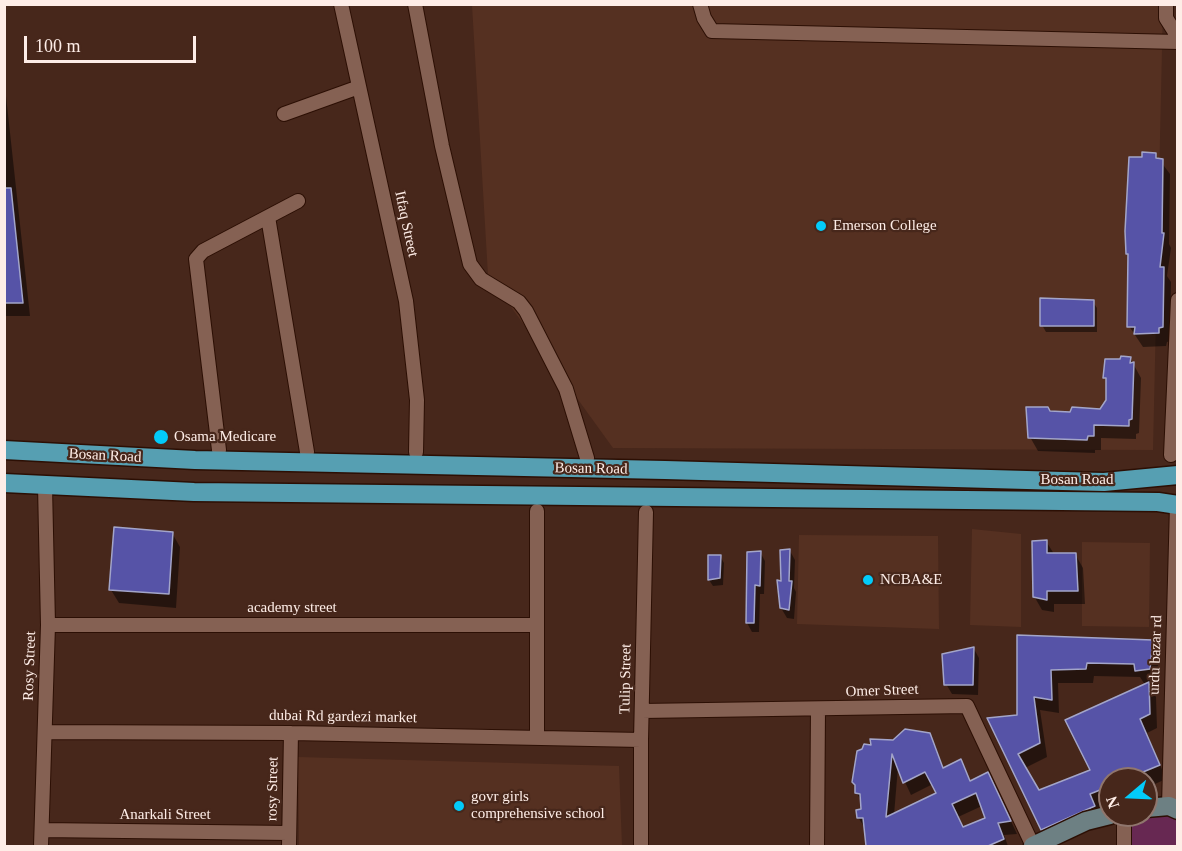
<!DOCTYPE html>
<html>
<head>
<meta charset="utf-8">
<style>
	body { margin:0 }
	#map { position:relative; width:1182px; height:851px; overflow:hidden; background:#47271b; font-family:"Times New Roman",serif }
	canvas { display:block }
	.frame { position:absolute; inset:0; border:6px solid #feede7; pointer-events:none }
	.north { position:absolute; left:1098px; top:767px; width:60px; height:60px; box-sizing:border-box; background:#47271b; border:2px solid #90766d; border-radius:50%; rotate:251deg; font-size:16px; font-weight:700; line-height:24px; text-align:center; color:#feede7 }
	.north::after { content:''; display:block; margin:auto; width:21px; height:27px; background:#03cbf9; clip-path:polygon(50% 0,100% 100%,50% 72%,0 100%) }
	.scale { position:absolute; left:24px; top:36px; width:172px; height:27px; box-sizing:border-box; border:3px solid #feede7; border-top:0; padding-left:8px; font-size:18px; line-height:21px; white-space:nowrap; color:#feede7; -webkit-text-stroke:4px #47271b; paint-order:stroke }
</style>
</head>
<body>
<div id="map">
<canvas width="1182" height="851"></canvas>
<div class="frame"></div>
<div class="north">N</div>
<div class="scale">100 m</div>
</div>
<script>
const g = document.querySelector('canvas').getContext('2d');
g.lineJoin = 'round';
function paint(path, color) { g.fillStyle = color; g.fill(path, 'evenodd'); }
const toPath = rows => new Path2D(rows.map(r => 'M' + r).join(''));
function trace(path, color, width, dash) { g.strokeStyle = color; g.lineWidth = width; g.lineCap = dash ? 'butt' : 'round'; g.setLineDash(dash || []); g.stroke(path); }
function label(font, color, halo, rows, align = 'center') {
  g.font = font + ' "Times New Roman",serif'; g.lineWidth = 4.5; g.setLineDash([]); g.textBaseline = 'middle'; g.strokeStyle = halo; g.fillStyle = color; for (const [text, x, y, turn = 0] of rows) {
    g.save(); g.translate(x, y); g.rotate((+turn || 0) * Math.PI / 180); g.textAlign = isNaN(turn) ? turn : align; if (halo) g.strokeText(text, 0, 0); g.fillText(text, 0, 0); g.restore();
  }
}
paint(toPath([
	[472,5,1163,5,1153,450,613,448,488,275],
	[972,529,1021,534,1021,627,970,625],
	[799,535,938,536,939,629,797,624],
	[1082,542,1150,543,1149,627,1082,626],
	[298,757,619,766,622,846,299,846]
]), '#553021');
paint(toPath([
	[1177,809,1177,846,1124,846,1124,815,1146,815]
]), '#672852');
paint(toPath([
	[4,94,6,96,30,316,4,316],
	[1155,154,1170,174,1169,244,1171,248,1167,276,1171,282,1170,341,1167,342,1166,346,1143,347,1129,326,1130,258,1127,253,1143,159],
	[1093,302,1097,308,1097,332,1046,332,1042,325],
	[1130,358,1141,378,1139,433,1136,434,1136,439,1101,438,1101,450,1095,450,1095,453,1038,451,1030,437,1050,413,1071,414,1101,410,1107,400,1107,381,1105,377],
	[172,533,180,547,176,608,119,603,111,590],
	[1046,541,1054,554,1075,554,1083,568,1085,604,1054,604,1054,612,1042,610,1034,596],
	[790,551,795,560,794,588,796,592,794,619,787,618,781,608,783,582],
	[760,552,765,561,764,594,760,594,759,632,752,632,747,623],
	[720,556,724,563,723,585,713,586,709,580],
	[1018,636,1152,641,1159,655,1157,682,1148,684,1156,697,1157,728,1147,733,1166,779,1146,788,1146,779,1110,779,1110,802,1097,808,1102,820,1050,843,989,719,1019,716],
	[1094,676,1140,677,1145,685,1092,770,1039,791,1025,768,1047,757,1040,710,1059,713,1058,683,1093,683],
	[974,649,979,658,978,695,952,694,946,684],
	[929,734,936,747,944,769,960,761,971,782,995,787,1017,834,1004,835,1008,846,868,846,866,830,858,817,862,810,862,802,856,792,872,746],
	[898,767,911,795,933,784,938,793,894,815],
	[982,806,987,818,963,829,958,817]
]), '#0007');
const building = toPath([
	[1142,152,1156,153,1156,158,1163,159,1162,233,1164,233,1160,267,1164,267,1163,327,1159,328,1159,333,1134,334,1135,327,1127,327,1128,254,1126,254,1125,231,1129,157,1142,157,1142,152],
	[4,188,11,188,23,303,4,303,4,188],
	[1040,298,1094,300,1094,326,1040,326,1040,298],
	[1121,356,1131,357,1130,363,1134,362,1132,419,1129,420,1129,426,1094,425,1094,436,1088,436,1087,440,1028,438,1026,407,1048,407,1050,411,1070,412,1072,407,1100,409,1106,400,1106,378,1103,378,1105,359,1120,359,1121,356],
	[114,527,173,532,169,594,109,590,114,527],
	[1047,540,1047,553,1076,553,1078,591,1047,591,1047,600,1033,597,1032,541,1047,540],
	[790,549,789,581,792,581,789,610,780,608,777,580,781,581,780,550,790,549],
	[761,551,760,586,755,585,754,623,746,623,747,552,761,551],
	[708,555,721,555,720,578,708,580,708,555],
	[1017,635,1153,640,1150,669,1135,671,1134,664,1087,663,1086,669,1051,670,1052,700,1034,697,1040,743,1018,754,1039,790,1090,770,1065,720,1149,682,1150,714,1140,719,1160,765,1126,779,1110,779,1110,786,1090,794,1095,806,1041,830,987,718,1017,715,1017,635],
	[974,647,973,685,944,685,942,654,974,647],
	[905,729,930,733,943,768,961,759,970,781,988,772,1011,821,998,823,1004,839,988,846,866,846,863,818,857,818,856,810,861,809,860,794,855,793,855,785,852,782,857,751,862,749,864,744,871,745,870,739,893,740,905,729],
	[892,754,903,783,925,772,936,793,886,817,892,754],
	[976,793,985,818,963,827,952,804,976,793]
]);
paint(building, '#5653a7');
trace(building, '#a3a5c9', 1.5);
const street = toPath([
	[341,4,406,301,417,400,416,452],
	[415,4,442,146,470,264,481,279,519,302,526,311,566,389,587,458],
	[700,4,704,18,712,31,1178,42],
	[1166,4,1166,18,1178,37],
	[284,114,359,87],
	[268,217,307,452],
	[219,450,196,259,203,251,298,201],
	[1171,455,1178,300],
	[48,625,536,625],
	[642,711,967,706,1033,846],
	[45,732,291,733,641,740],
	[537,736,537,511],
	[1169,806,1177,505],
	[42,830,288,833],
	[41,846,48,625,45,486],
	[289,846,291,733],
	[641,846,641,740,646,512],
	[817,846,818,709],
	[1124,846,1124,815]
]);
const secondary = toPath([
	[1146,808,1169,806,1178,810],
	[1033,846,1086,821,1110,815]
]);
const primary = toPath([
	[4,450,195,460,665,470,1063,481,1104,482,1178,475],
	[4,483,194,492,1158,502,1178,505]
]);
trace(street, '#2c0f04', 16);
trace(secondary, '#2c0f04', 21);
trace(primary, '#2c0f04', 21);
trace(street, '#856153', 14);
trace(secondary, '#6d8083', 18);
trace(primary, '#569fb2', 18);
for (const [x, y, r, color] of [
	[821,226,6,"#03cbf9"],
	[161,437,8,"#03cbf9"],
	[868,580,6,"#03cbf9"],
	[459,806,6,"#03cbf9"]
]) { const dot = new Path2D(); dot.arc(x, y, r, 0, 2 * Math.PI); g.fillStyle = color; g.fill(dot); trace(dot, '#47271b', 2); }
label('15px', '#feede7', '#47271b', [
	["Itfaq Street",406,224,78],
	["Bosan Road",105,456,3],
	["Bosan Road",591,469,1],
	["Bosan Road",1077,480],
	["academy street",292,608],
	["urdu bazar rd",1156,655,-88],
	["Rosy Street",30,666,-88],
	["Tulip Street",626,679,-89],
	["Omer Street",882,691,-2],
	["dubai Rd gardezi market",343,717,1],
	["rosy Street",273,789,-89],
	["Anarkali Street",165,815]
]);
label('15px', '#feede7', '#47271b', [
	["Emerson College",833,226],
	["Osama Medicare",174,437],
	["NCBA&E",880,580],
	["govr girls",471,797],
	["comprehensive school",471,814]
], 'left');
</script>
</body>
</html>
